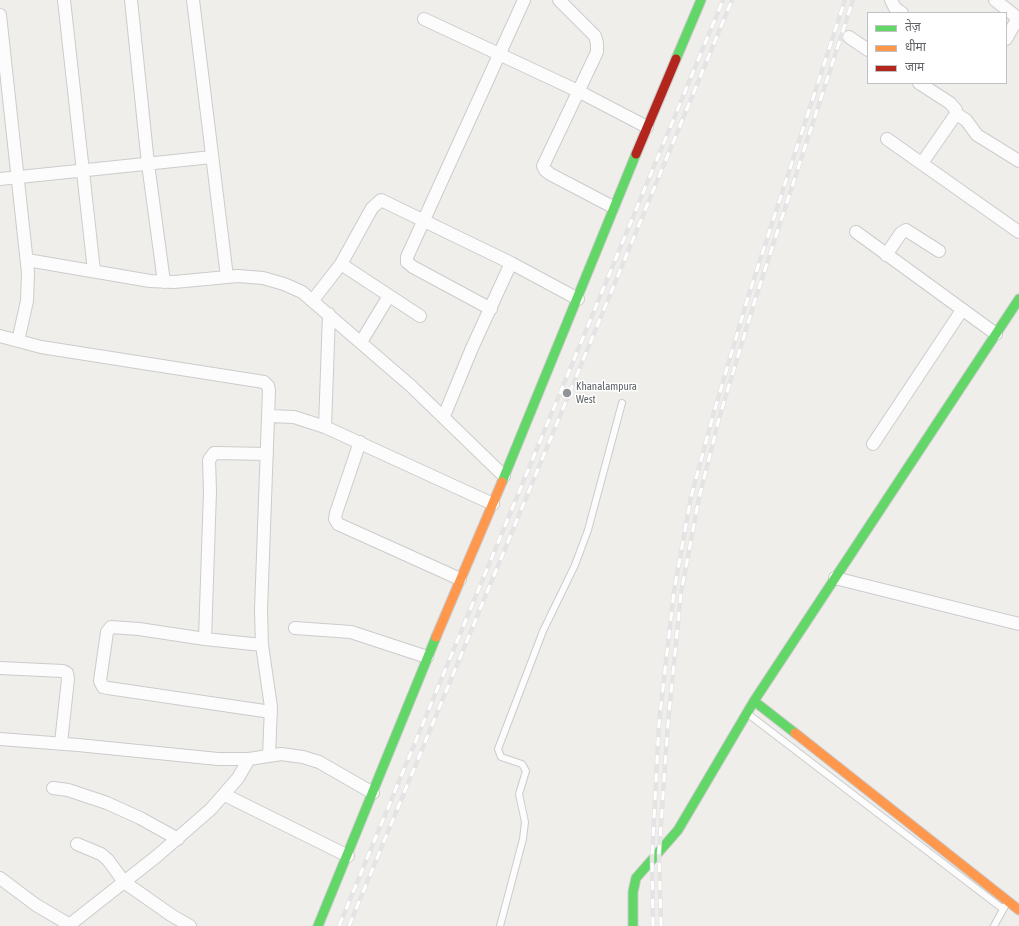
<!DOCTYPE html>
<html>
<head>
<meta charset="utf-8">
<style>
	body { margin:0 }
	#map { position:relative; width:1019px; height:926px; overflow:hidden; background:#efeeea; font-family:"Asap Condensed","Noto Sans Devanagari",sans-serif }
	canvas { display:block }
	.legend { position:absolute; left:867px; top:12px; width:140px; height:72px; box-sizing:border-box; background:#fff; border:1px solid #bfc1c3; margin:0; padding:5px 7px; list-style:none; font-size:12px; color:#5f6368 }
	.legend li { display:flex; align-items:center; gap:8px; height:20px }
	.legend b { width:20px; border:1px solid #bfc1c3 }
</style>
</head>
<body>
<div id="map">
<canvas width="1019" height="926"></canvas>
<ul class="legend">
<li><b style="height:5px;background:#63d668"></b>तेज़</li>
<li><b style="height:5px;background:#ff974d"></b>धीमा</li>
<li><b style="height:5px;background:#b3261e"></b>जाम</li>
</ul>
</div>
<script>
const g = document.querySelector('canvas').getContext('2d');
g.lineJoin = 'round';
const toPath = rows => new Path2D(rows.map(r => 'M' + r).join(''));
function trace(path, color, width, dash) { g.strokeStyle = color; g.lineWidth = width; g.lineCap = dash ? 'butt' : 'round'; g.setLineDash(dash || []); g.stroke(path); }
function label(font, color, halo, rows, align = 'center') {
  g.font = font + ' "Asap Condensed",sans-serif'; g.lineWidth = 3; g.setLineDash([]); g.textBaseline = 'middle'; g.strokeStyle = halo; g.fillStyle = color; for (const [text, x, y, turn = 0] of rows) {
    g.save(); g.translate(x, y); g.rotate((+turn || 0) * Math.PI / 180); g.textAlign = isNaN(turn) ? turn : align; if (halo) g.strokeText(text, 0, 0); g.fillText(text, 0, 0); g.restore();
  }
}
const lane = toPath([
	[748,714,1003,909],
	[500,926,523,839,525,822,519,794,526,771,522,764,501,757,498,749,543,631,575,565,588,530,622,403],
	[994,926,1005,906]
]);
const street = toPath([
	[64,0,94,271],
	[131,0,148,164,164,282],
	[193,0,227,277],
	[559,0,595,36,597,43,597,52,543,166,545,170,550,174,613,207],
	[891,0,895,8,902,13],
	[995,0,1019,19],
	[0,15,28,273,27,301,18,341],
	[424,19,578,91,647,127],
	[849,37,868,50],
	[1006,39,1018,18],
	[919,83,950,103,956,110,956,114,922,163],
	[956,114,966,120,977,135,1019,161],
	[887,139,1019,232],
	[0,179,212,157],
	[856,232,996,334],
	[886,255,901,233,906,230,939,251],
	[27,260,150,281,174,282,238,276,263,278,284,284,302,292,411,386,504,476],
	[341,264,420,316],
	[313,300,341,264,372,208,381,200,511,263,578,299],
	[491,309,413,267,407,262,407,257,524,0],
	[0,336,41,347,264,382,268,386,269,390,261,610,262,645,271,707,269,756],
	[361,342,389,296],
	[268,416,294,417,325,427,493,504],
	[444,416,472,348,511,263],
	[325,427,329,314],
	[360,442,336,513,335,519,338,524,460,579],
	[873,444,962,310],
	[835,578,1019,624],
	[295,628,351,632,427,657],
	[205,639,210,491,209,460,214,453,217,453,267,454],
	[262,645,205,639,139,629,111,627,107,632,100,681,103,687,108,688,271,712],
	[0,668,63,671,67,673,68,679,61,743],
	[0,739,78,745,218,759,249,759],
	[53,788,68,790,107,803,140,818,178,839],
	[225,795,348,856],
	[77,844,101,854,108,860,124,882,171,915,190,926],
	[0,878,36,905,70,925],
	[68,926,157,856,211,809,238,778,249,759,281,754,303,757,319,762,373,793]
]);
const fast = toPath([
	[676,59,701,0],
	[502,482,636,154],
	[795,733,754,701,1019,299],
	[318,926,436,637],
	[633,926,633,892,636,878,678,830,754,701]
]);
const slow = toPath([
	[436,637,502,482],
	[795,733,1019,910]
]);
const jam = toPath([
	[636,154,676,59]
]);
trace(lane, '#cbcccc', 8);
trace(street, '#cbcccc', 14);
trace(fast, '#cacacb', 11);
trace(slow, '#cacacb', 11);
trace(jam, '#cacacb', 11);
trace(lane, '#fdfcfc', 6);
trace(street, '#fdfcfc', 12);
trace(fast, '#63d668', 9);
trace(slow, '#ff974d', 9);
trace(jam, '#b3261e', 9);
const rail = toPath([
	[339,926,723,0],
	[349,926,732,0],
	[653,926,652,858,659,723,674,591,691,497,714,412,749,294,845,0],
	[661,926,659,853,668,723,681,593,699,498,720,415,756,297,853,0]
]);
trace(rail, '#e4e4e4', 4.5);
trace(rail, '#fff', 3, [9]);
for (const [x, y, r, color] of [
	[567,393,5,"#919496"]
]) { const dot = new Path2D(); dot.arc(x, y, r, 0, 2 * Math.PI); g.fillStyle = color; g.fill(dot); trace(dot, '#fff', 1.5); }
label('11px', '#5f6368', '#fff', [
	["Khanalampura",576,387],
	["West",576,400]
], 'left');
</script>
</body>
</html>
